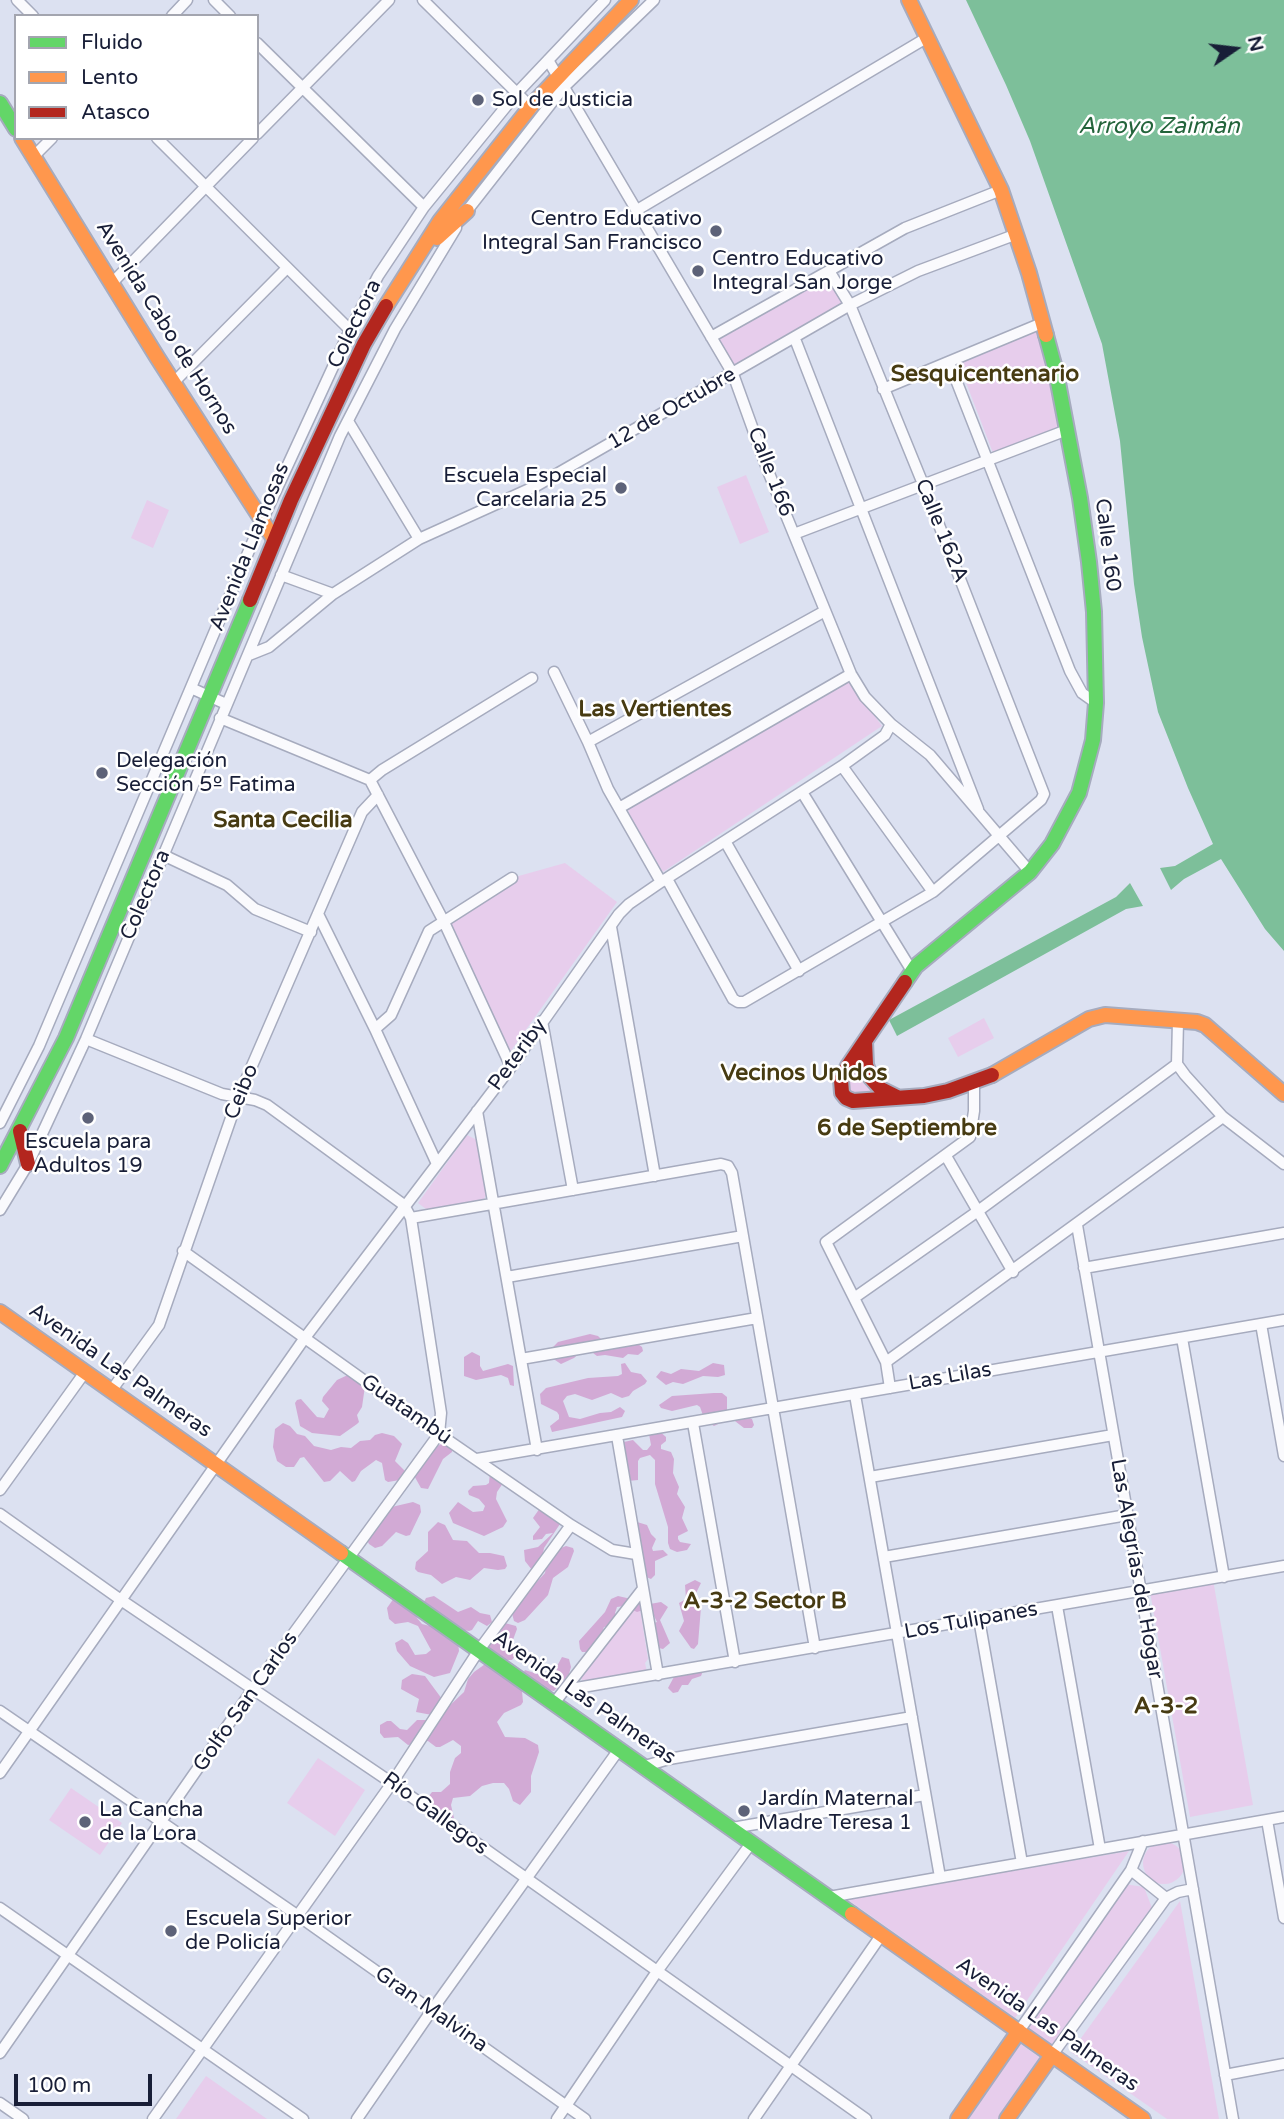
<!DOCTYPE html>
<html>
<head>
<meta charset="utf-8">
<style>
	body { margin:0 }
	#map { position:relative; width:1284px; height:2119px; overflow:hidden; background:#dce1f1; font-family:"Varela Round",sans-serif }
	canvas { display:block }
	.legend { position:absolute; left:14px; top:14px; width:245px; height:126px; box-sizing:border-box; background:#fff; border:2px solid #a3a5af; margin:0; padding:9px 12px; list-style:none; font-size:21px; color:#181e37 }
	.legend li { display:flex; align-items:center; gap:14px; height:35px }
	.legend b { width:35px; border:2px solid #a3a5af }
	.north { position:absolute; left:1200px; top:14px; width:70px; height:70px; -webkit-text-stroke:5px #fff; paint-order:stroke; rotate:76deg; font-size:19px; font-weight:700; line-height:28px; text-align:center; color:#181e37 }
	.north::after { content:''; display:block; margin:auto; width:24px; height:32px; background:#181e37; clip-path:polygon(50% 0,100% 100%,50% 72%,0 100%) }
	.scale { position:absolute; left:14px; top:2074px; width:138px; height:32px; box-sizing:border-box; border:4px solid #181e37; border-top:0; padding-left:9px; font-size:21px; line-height:24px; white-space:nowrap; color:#181e37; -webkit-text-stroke:5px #fff; paint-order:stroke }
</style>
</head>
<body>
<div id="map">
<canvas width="1284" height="2119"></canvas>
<ul class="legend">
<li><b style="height:9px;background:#63d668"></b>Fluido</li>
<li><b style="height:9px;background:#ff974d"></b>Lento</li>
<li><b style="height:9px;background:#b3261e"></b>Atasco</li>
</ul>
<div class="north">N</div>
<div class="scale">100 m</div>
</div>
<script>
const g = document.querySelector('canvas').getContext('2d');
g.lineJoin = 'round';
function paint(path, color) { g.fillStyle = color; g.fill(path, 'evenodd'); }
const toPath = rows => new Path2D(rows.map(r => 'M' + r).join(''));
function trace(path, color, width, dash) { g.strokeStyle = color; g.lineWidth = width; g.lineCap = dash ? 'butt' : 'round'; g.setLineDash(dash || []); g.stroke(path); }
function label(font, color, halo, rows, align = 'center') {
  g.font = font + ' "Varela Round",sans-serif'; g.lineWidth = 5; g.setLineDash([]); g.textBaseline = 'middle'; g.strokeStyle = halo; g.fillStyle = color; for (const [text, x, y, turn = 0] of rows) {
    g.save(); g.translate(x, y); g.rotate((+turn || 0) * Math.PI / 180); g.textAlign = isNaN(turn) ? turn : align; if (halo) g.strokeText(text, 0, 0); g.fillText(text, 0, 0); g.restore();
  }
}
paint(toPath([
	[828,276,845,305,733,368,715,338],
	[1027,331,1037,332,1041,337,1061,428,993,453,957,359],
	[746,475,769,532,740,544,717,487],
	[147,500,169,510,153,548,131,538],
	[848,680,882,726,663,872,630,818,628,809],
	[565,863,617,902,510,1052,447,918,508,879],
	[984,1018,994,1038,958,1057,948,1038],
	[856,1066,863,1083,872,1091,871,1094,855,1094,849,1090,846,1081],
	[467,1135,477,1140,487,1194,481,1203,430,1212,418,1203],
	[1213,1580,1253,1805,1190,1817,1150,1592],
	[629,1608,640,1609,648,1659,645,1663,647,1672,585,1683,578,1675],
	[318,1758,365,1790,335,1836,287,1803],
	[71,1788,122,1823,100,1855,49,1820],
	'1143 1863a21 21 0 1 1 42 0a21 21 0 1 1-42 0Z',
	[1129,1851,1015,2018,847,1899],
	[1124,1884,1144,1887,1152,1908,1055,2045,1037,2040,1027,2026],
	[1180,1901,1219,2119,1167,2119,1071,2052],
	[1015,2040,1042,2059,1000,2119,960,2119],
	[206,2076,267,2119,176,2119]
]), '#e7cdec');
paint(toPath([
	[590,1334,598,1336,606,1344,635,1342,642,1347,643,1351,638,1355,628,1354,623,1358,605,1355,597,1356,589,1350,582,1351,574,1358,561,1364,552,1358,553,1347,558,1342],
	[472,1352,480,1356,480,1366,483,1371,508,1364,513,1366,514,1386,510,1385,508,1378,501,1375,476,1380,464,1376,464,1357],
	[625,1363,631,1372,641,1374,647,1381,645,1384,633,1391,629,1396,622,1398,611,1393,592,1400,575,1394,567,1396,563,1401,569,1417,580,1419,600,1413,611,1412,620,1407,625,1411,622,1417,552,1432,550,1426,559,1419,559,1415,557,1412,541,1404,540,1394,546,1388,588,1378,618,1376,622,1374,621,1364],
	[713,1363,724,1365,725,1375,718,1377,703,1376,683,1384,673,1382,666,1385,656,1377,661,1371,671,1374,681,1369,699,1371],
	[350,1374,365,1386,362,1407,357,1415,359,1422,357,1424,340,1436,312,1433,300,1426,295,1403,297,1400,301,1399,317,1417,324,1418,329,1409,322,1401,323,1397,337,1380],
	[714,1393,722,1393,727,1397,727,1410,752,1419,754,1425,752,1428,744,1428,731,1418,714,1426,705,1421,700,1407,697,1405,672,1411,661,1408,659,1405,672,1396],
	[283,1423,290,1426,297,1434,305,1436,314,1446,331,1450,341,1447,351,1448,360,1441,370,1440,375,1435,382,1433,394,1436,402,1444,395,1461,405,1471,405,1475,400,1480,388,1482,385,1480,382,1463,376,1460,361,1471,355,1481,352,1482,340,1471,330,1481,324,1482,304,1457,300,1458,294,1467,286,1467,277,1461,273,1447,275,1429],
	[658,1430,666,1437,666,1441,661,1445,661,1449,671,1452,674,1459,673,1473,679,1487,677,1494,685,1507,682,1518,688,1531,678,1536,678,1539,680,1542,691,1544,687,1550,677,1552,670,1549,668,1543,668,1527,655,1484,655,1460,650,1455,640,1458,638,1461,638,1480,628,1481,626,1471,627,1461,618,1449,619,1443,633,1440,643,1450,647,1450,651,1445,649,1434],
	[444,1443,452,1448,452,1452,443,1459,428,1489,421,1488,412,1472,413,1459,423,1446,437,1446],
	[490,1472,503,1483,497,1492,496,1499,507,1521,503,1527,484,1536,453,1523,449,1513,458,1502,473,1512,483,1511,485,1506,479,1499,469,1495,468,1491,473,1486,486,1485,489,1483],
	[413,1502,420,1505,421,1512,410,1535,406,1536,396,1532,382,1546,375,1548,369,1544,366,1538,383,1509],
	[540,1508,560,1521,560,1524,544,1548,541,1565,532,1570,525,1561,524,1550,538,1547,553,1533,546,1534,542,1539,533,1540,533,1536,540,1527,533,1518],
	[438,1522,445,1525,453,1540,467,1541,479,1553,490,1553,504,1556,507,1566,505,1569,498,1570,484,1568,470,1580,456,1577,442,1584,431,1575,418,1572,415,1569,416,1562,428,1551,428,1532],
	[637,1522,647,1525,651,1534,656,1539,652,1548,653,1551,663,1550,668,1555,655,1561,655,1575,651,1579,646,1577,635,1524],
	[566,1546,573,1548,574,1551,568,1567,553,1578,548,1595,525,1620,518,1623,514,1621,511,1610,545,1573,546,1566,556,1550],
	[695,1580,701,1583,695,1595,701,1607,698,1644,694,1649,691,1648,679,1631,684,1621,679,1603,686,1599,685,1585],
	[434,1596,458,1612,471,1607,480,1613,490,1615,492,1622,487,1626,478,1621,472,1630,469,1631,447,1627,436,1610,429,1608,424,1602,426,1598],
	[618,1596,640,1601,643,1603,643,1610,637,1612,624,1606,617,1607,615,1613,619,1618,614,1626,604,1627,598,1645,590,1652,582,1652,580,1649,579,1641,605,1612,611,1599],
	[394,1598,413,1604,417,1618,422,1624,438,1628,458,1642,459,1651,450,1673,434,1677,410,1666,397,1651,395,1643,402,1639,408,1643,415,1655,426,1654,431,1650,418,1626,408,1622,395,1624,389,1619,387,1608],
	[661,1602,668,1607,660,1620,670,1643,663,1649,654,1647,646,1637,648,1625,657,1622,654,1616,648,1612,650,1604],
	[501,1622,516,1626,517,1629,511,1645,516,1655,512,1660,504,1660,487,1652,486,1641],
	[562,1657,569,1659,571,1667,569,1674,554,1691,542,1689,521,1676,525,1670,547,1677,552,1675],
	[488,1662,522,1691,523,1702,521,1705,504,1713,497,1722,505,1737,525,1738,538,1745,539,1752,531,1776,531,1792,520,1805,513,1801,509,1789,504,1783,493,1783,482,1786,470,1796,453,1798,451,1805,454,1818,446,1820,430,1807,428,1797,432,1792,441,1792,450,1784,450,1772,455,1758,461,1753,461,1746,453,1740,440,1747,436,1747,428,1741,408,1745,398,1737,384,1738,380,1733,380,1725,387,1721,391,1721,400,1729,407,1730,417,1720,428,1720,444,1711,464,1692,468,1679,474,1672],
	[703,1671,701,1676,692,1679,688,1685,682,1685,678,1692,673,1693,668,1688,675,1675],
	[412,1674,425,1676,442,1699,432,1715,416,1712,419,1699,401,1689,402,1680]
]), '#d2aad5');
paint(toPath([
	[966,0,1284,0,1284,951,1265,929,1221,859,1184,879,1171,890,1160,868,1175,866,1213,844,1188,788,1158,712,1142,637,1134,584,1120,441,1102,344,1030,141,1006,85],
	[1130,883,1143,906,1126,909,897,1036,889,1020,1116,897]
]), '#7dbf9a');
const street = toPath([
	[17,0,33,16],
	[214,0,230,16],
	[423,0,532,108],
	[172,16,187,0],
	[257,43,424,207],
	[548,60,733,374,768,471,851,674,865,697,891,724,930,755,1030,872],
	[257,134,389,0],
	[157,138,350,330],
	[33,157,52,138],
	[637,210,928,37],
	[466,212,564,87,654,0],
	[112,283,253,138],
	[711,337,905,228,1001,190],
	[795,339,978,809],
	[949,362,1070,671,1082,693,1096,703],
	[174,382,287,268],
	[883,389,1042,323],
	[348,421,419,539],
	[794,534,1067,430],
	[281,575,333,594],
	[249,655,269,647,333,594,419,539,536,486,850,305,918,271,1017,234],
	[554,672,588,742,608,789,661,882],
	[191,688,226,704],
	[220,718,370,780,444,922,511,1067],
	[588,742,825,611],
	[842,766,933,892],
	[370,780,382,770,532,678],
	[802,792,912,971],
	[619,808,851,674],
	[725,841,799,971],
	[163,855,227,885,255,909,311,932],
	[667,879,733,999,738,1002,744,1002,933,892,1041,800,1044,794,923,484,850,305,829,271],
	[318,914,375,1029,437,1164],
	[611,927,655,1176],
	[542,1021,573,1190],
	[375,1029,391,1015,429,931,512,878],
	[1177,1064,1185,1075,1223,1117,1284,1164],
	[477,1111,537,1450],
	[0,1123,39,1046,256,534,350,330,378,276,424,207,517,93,605,0],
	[946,1156,1013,1272],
	[0,1210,28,1164,86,1039,340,436,395,329,456,228],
	[411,1218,721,1164,728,1166,732,1173,815,1648],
	[1077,1225,1233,2119],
	[183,1251,439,1434,571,1525,612,1550,636,1554],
	[1084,1268,1284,1233],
	[507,1277,743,1236],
	[854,1298,978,1211,1177,1064,1178,1021],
	[1261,1324,1284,1456],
	[1182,1338,1224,1577],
	[521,1359,757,1318],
	[886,1362,826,1242,970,1137,974,1111,974,1083],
	[890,1388,886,1362,1223,1117],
	[111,1391,159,1325,238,1098,362,812,378,795],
	[855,1395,940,1877],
	[693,1423,735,1662],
	[617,1436,658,1675],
	[477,1459,1284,1320],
	[870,1477,1113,1435],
	[0,1490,85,1372],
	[0,1514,121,1600,392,1783,866,2119],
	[884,1557,1127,1515],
	[1057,1606,1100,1849],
	[979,1619,1022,1863],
	[565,1690,1284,1566],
	[555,1702,642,1590],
	[0,1711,297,1915,585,2119],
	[645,1766,669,1759,912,1717],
	[0,1773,304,1339,511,1067,619,914,629,904,661,882,842,766,885,735,891,724],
	[1267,1820,1284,1918],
	[732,1828,925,1795],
	[1131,1870,1166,1898],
	[829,1897,1284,1817],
	[0,1908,303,2119],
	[1019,2031,1131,1870,1143,1841],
	[0,2053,253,1689,439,1434,441,1413,411,1218,404,1205,267,1105,255,1100,222,1094,86,1039],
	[1052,2055,1166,1898,1178,1892,1193,1889],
	[1225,2075,1284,2064],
	[0,2103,23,2119],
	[153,2119,392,1783,479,1650,571,1525],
	[357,2119,432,2010,620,1748],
	[557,2119,658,1970,752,1842],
	[754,2119,882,1934]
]);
const fast = toPath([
	[0,103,16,129],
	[905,982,916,966,1030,872,1052,844,1079,793,1093,740,1096,703,1094,612,1089,562,1080,498,1056,372,1046,335],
	[0,1166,66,1038,250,600],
	[341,1553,852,1914]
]);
const slow = toPath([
	[909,0,1001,190,1029,273,1046,335],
	[22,138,157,357,274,539],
	[437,238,467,211],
	[386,306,440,221,532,105,631,0],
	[992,1075,1089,1019,1105,1015,1197,1022,1205,1025,1284,1094],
	[0,1312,341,1553],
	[852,1914,1143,2119],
	[958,2119,1019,2031],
	[1007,2119,1052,2055]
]);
const jam = toPath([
	[250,600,291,500,364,344,386,306],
	[905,982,848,1066,841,1080,842,1093,846,1098,853,1101,924,1096,948,1091,992,1075],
	[865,1041,866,1065,871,1078,881,1089,897,1097],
	[20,1131,28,1164]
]);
trace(street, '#a6abbe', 13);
trace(fast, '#a6abbe', 18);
trace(slow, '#a6abbe', 18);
trace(jam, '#a6abbe', 18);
trace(street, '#fafafd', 10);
trace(fast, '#63d668', 14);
trace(slow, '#ff974d', 14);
trace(jam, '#b3261e', 14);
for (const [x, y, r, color] of [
	[478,100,7,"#5d6278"],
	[716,231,7,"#5d6278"],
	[698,271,7,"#5d6278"],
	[621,488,7,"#5d6278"],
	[102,773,7,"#5d6278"],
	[88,1118,7,"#5d6278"],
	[744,1811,7,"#5d6278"],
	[85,1822,7,"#5d6278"],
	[171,1931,7,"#5d6278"]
]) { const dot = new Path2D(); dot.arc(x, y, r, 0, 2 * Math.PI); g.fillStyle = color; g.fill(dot); trace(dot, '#fff', 2.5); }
label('21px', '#181e37', '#fff', [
	["Sol de Justicia",492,100],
	["Centro Educativo",702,219,"right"],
	["Integral San Francisco",702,243,"right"],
	["Centro Educativo",712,259],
	["Integral San Jorge",712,283],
	["Escuela Especial",607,476,"right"],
	["Carcelaria 25",607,500,"right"],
	["Delegación",116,761],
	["Sección 5º Fatima",116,785],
	["Escuela para",88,1142,"center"],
	["Adultos 19",88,1166,"center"],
	["Jardín Maternal",758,1799],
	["Madre Teresa 1",758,1823],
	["La Cancha",99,1810],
	["de la Lora",99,1834],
	["Escuela Superior",185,1919],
	["de Policía",185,1943]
], 'left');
label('21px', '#181e37', '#fff', [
	["Colectora",355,324,-64],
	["Avenida Cabo de Hornos",166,328,58],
	["12 de Octubre",672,409,-30],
	["Calle 166",770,472,69],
	["Calle 162A",941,531,68],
	["Calle 160",1107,545,83],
	["Avenida Llamosas",250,547,-68],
	["Colectora",146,895,-67],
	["Peteriby",518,1055,-54],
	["Ceibo",242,1092,-68],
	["Avenida Las Palmeras",120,1371,35],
	["Las Lilas",950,1377,-10],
	["Guatambú",406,1410,35],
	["Las Alegrías del Hogar",1136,1569,80],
	["Los Tulipanes",971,1621,-10],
	["Avenida Las Palmeras",584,1698,35],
	["Golfo San Carlos",246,1702,-55],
	["Río Gallegos",435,1814,36],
	["Gran Malvina",431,2010,35],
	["Avenida Las Palmeras",1047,2025,35]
]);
label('italic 23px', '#23643b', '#fff', [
	["Arroyo Zaimán",1159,127]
]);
label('bold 23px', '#473b12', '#fff', [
	["Sesquicentenario",985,375],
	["Las Vertientes",655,710],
	["Santa Cecilia",283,821],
	["Vecinos Unidos",804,1074],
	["6 de Septiembre",907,1129],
	["A-3-2 Sector B",765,1602],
	["A-3-2",1166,1707]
]);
</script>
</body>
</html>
